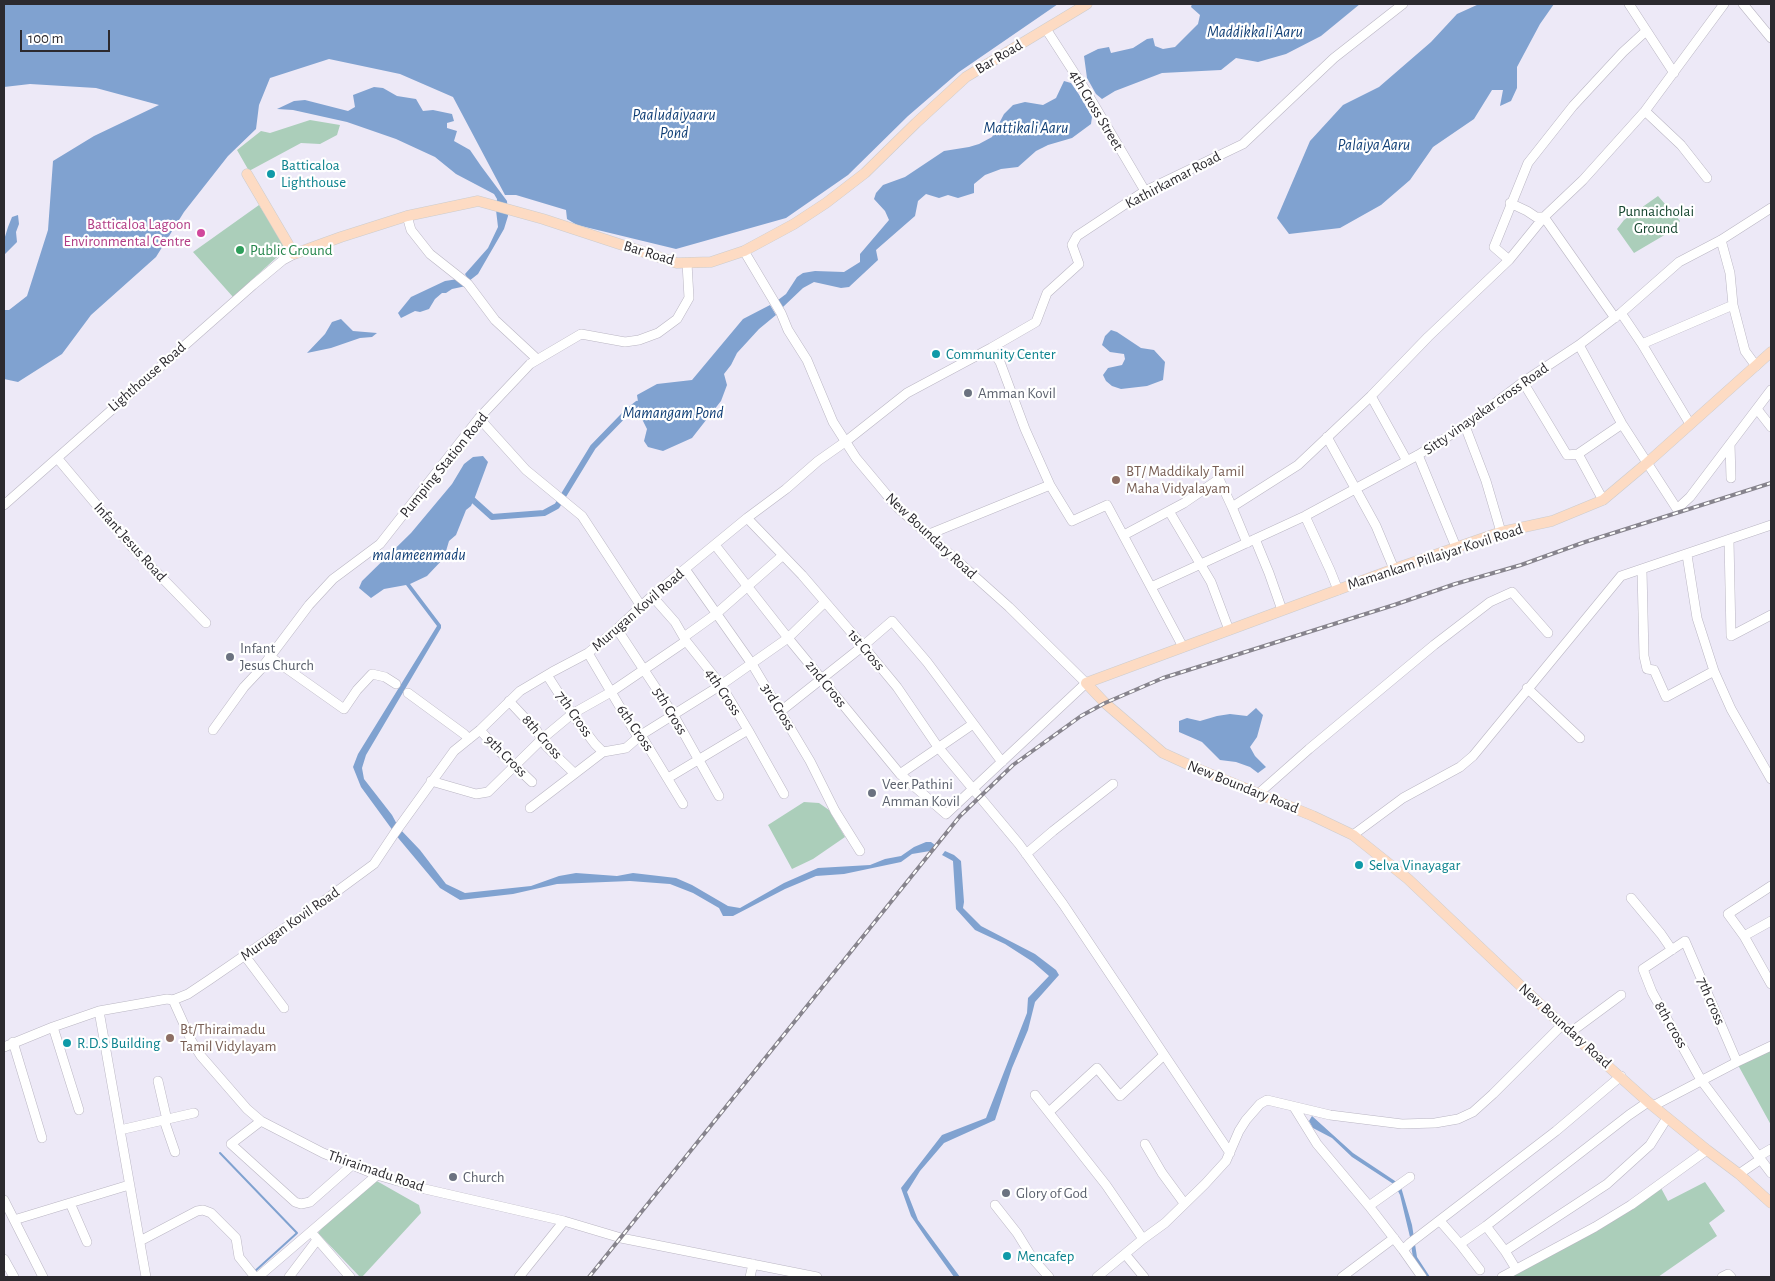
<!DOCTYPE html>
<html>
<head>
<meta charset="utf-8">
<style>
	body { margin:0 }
	#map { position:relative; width:1775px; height:1281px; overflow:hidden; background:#ede9f7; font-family:"Alegreya Sans",sans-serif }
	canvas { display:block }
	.frame { position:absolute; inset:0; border:5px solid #2c2a2f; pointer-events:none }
	.scale { position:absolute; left:20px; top:30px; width:90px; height:22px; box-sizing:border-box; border:2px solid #2c2a2f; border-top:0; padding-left:6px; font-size:15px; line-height:18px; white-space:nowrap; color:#2c2a2f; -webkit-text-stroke:4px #fff; paint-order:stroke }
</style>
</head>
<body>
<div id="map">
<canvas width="1775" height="1281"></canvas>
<div class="frame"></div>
<div class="scale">100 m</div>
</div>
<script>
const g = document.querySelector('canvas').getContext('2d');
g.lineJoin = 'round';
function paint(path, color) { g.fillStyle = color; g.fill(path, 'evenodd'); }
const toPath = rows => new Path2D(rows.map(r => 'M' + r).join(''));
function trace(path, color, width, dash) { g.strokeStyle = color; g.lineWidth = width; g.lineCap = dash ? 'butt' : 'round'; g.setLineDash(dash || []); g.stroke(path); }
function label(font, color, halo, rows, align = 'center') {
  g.font = font + ' "Alegreya Sans",sans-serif'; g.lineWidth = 4.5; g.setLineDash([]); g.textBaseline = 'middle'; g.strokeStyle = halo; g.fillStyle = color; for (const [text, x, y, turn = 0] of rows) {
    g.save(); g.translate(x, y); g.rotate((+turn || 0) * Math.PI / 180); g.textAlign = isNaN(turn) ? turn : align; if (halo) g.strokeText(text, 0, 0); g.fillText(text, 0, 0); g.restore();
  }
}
paint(toPath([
	[310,120,340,125,337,135,320,144,301,143,249,171,237,150,261,131,270,133],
	[1658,196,1680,221,1673,230,1634,253,1617,229,1624,220],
	[259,205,287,248,233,297,193,252],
	[804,802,819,803,829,810,845,837,813,859,792,869,768,825],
	[1771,1049,1771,1125,1738,1065],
	[375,1180,419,1205,421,1213,362,1277,360,1277,318,1233,322,1228],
	[1705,1182,1725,1211,1709,1223,1717,1236,1658,1277,1511,1277,1590,1233,1661,1188,1668,1201]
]), '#abceba');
paint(toPath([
	[4,4,1058,4,959,72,908,116,848,175,786,218,676,249,577,225,567,219,566,210,516,195,505,195,453,97,400,74,329,59,270,78,259,105,256,129,228,156,184,212,156,257,91,315,62,354,18,382,4,379,4,310,9,310,27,296,48,230,53,161,94,136,159,105,96,88,30,84,4,87],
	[1192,4,1360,4,1321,36,1286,54,1258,62,1236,58,1221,70,1162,73,1115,91,1102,99,1096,94,1087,78,1084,56,1098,49,1109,47,1111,53,1133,48,1147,39,1153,38,1155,46,1163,49,1175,47,1198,24,1200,15,1191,7],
	[1479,4,1554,4,1540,24,1517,67,1517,88,1511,101,1500,106,1503,90,1492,90,1474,119,1433,147,1410,180,1381,205,1340,228,1289,234,1277,218,1310,141,1343,105,1379,87,1431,42,1457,14],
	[1064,81,1071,83,1080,96,1092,117,1091,124,1072,138,1048,145,1036,151,1018,167,1001,169,985,175,974,184,974,193,958,198,948,195,939,198,926,194,918,201,915,216,876,250,878,260,849,287,841,288,814,282,803,288,783,307,778,300,786,294,797,277,803,273,815,271,844,272,860,262,860,254,889,220,885,211,874,199,876,193,883,185,905,177,944,151,969,147,979,144,992,137,1004,114,1013,105,1025,102,1043,105,1056,98],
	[374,87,383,88,397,96,416,99,423,111,433,110,452,114,454,121,447,123,447,128,457,131,454,141,470,150,481,166,507,201,508,216,504,229,478,274,469,281,465,274,488,248,498,227,496,210,497,199,494,194,456,174,435,157,396,139,347,122,293,110,277,109,294,101,305,100,348,111,355,107,353,95],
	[18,215,19,224,16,232,17,242,4,255,4,240,8,227,12,217],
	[458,279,466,286,452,289,446,293,442,293,435,299,429,309,420,312,415,311,401,318,398,313,411,297,445,281],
	[770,305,776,315,759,329,737,353,731,365,724,374,727,385,721,401,692,438,663,451,648,447,644,441,647,429,640,415,637,395,657,384,692,380,743,319],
	[341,319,353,331,377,333,372,337,360,338,331,348,307,353,325,334,332,322],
	[1111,330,1117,332,1141,348,1154,350,1165,362,1163,380,1147,386,1121,389,1112,386,1106,381,1103,375,1108,368,1122,365,1125,359,1124,354,1110,352,1102,345,1105,336],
	[483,456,488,462,475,497,471,506,466,510,456,535,449,541,444,558,427,576,410,584,441,625,441,628,366,755,362,768,364,779,392,815,399,828,420,850,446,884,465,893,531,886,559,876,576,873,617,876,633,873,676,878,692,885,728,906,740,908,784,883,818,868,870,865,885,859,901,856,914,847,926,842,931,842,935,845,930,851,912,854,901,862,844,874,816,876,785,889,733,916,723,916,719,908,693,893,670,884,630,881,557,884,513,894,460,900,440,888,399,839,361,787,353,767,358,754,437,626,406,585,384,589,371,598,359,588,362,581,411,533,452,484,464,464,473,457],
	[1256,708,1263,715,1257,737,1250,747,1255,756,1266,767,1258,773,1250,767,1236,762,1220,760,1202,742,1179,732,1179,721,1187,718,1200,721,1217,716,1230,714,1247,716],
	[945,851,954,855,961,861,964,902,963,908,981,926,1035,954,1056,970,1059,975,1035,1002,1028,1030,1012,1068,995,1120,944,1143,920,1171,907,1192,918,1220,960,1277,954,1277,926,1238,911,1216,901,1188,942,1135,986,1118,1027,1013,1028,998,1049,976,1033,962,1005,944,975,930,956,909,953,861,942,855],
	[1312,1116,1353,1153,1398,1183,1401,1187,1412,1225,1417,1257,1430,1277,1425,1277,1413,1258,1410,1237,1400,1195,1395,1185,1352,1157,1332,1138,1313,1128,1309,1121]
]), '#80a2d0');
trace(toPath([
	[220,1153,297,1233,254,1272]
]), '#80a2d0', 2);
trace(toPath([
	[473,500,492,517,544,513,557,506,593,447,627,412,637,404]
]), '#80a2d0', 6);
const minor = toPath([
	[1629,4,1674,73],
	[1743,4,1771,38],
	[1046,29,1086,91,1145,191],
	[1645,111,1681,145,1707,178],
	[1510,203,1527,211,1536,217,1544,217,1615,318],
	[407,216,411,230,430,254,468,284,495,320,537,359],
	[1721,240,1730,273,1733,305,1745,351,1756,366],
	[1509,260,1494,247,1528,163,1573,106,1623,52,1646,31],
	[1621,313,1642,344,1690,424],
	[1642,344,1733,305],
	[1579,345,1622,424,1677,509,1690,497,1771,390],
	[991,348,1000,362,1025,429,1050,485,1072,521,1107,505,1183,647],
	[1523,382,1567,455,1578,454,1603,500],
	[1371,396,1407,461],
	[1757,409,1771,427],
	[479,418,526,470,582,516,641,606],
	[1465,426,1486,481,1501,532],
	[1327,437,1376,526,1394,569],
	[1730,444,1731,478],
	[1578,454,1622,424],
	[1418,455,1456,547],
	[58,459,132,547,206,623],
	[4,505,253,285,283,260,294,254],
	[1169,511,1184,503,1219,479,1232,507],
	[1305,516,1330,570,1338,590],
	[747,518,802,575,863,646,897,687,938,747,1019,844,1063,904,1230,1153],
	[927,535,1050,485],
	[1124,535,1169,511,1211,582,1229,630],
	[1255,539,1269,573,1282,610],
	[1729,540,1731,636,1771,615],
	[1247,543,1232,507,1298,465,1371,396,1428,337,1509,260,1544,217,1583,180,1645,111,1724,4],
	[715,545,788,638,900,774,946,814,1086,683,1009,607,897,507,856,458,833,422,807,360,788,330,781,313,744,251],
	[1687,555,1697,618,1714,671,1731,709,1771,779],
	[685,569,752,664,810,761,835,811,860,851],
	[1642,570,1644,656,1647,669,1654,670,1666,697,1714,671],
	[1151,587,1305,516,1418,455,1465,426,1523,382,1579,345,1621,313,1679,262,1721,240,1771,208],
	[652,596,675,622,686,641,721,685,748,730,784,794],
	[617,629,673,714,719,796],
	[684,637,716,614,782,556],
	[588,653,636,734,641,735,683,804],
	[269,656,344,709,357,690,372,674,385,677,396,684],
	[547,675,572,714,595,744,603,752],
	[1527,688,1580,738],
	[408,693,464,734,469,739],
	[509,701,537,731,546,746,574,773],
	[781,711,863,646,892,621,927,662,1002,762],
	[213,730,244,687,260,670,309,605,333,579,380,544,479,418,530,364,581,334,625,342,639,340,658,333,677,319,689,298,687,263],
	[480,730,496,748,532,782],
	[900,774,973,724],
	[668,778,748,730],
	[431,781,476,794,488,792,542,739,572,714,611,692,686,641],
	[1258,794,1309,749,1434,645,1490,602,1512,592,1548,633],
	[530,808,603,752,626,748,641,735,721,685,788,638,825,602],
	[1353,835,1403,798,1460,767,1473,756,1621,576,1771,525],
	[1026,854,1053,831,1113,784],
	[1771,886,1728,914,1744,936,1771,984],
	[1631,898,1661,934,1672,950],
	[1744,936,1771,921],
	[245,956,284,1008],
	[173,1000,188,994,209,980,321,903,374,864,394,834,454,751,480,730,520,691,552,672,588,653,617,629,652,596,747,518,786,489,818,461,845,442,907,393,991,348,1036,322,1047,293,1079,264,1072,245,1077,236,1145,191,1243,144,1334,58,1403,4],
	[99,1011,146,1277],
	[53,1027,79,1110],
	[1571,1032,1621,995],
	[13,1042,42,1138],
	[4,1047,53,1027,99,1011,167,999,173,1000,192,1042,201,1056,247,1109,261,1121,323,1153,377,1175,425,1189,564,1221,621,1238,817,1277],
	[1737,1062,1685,941,1643,969,1652,992,1701,1080,1771,1173],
	[158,1081,167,1120],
	[1035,1095,1106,1185,1143,1239],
	[1653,1106,1737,1062,1771,1046],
	[1294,1107,1317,1144,1369,1206,1403,1250,1422,1277],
	[1049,1112,1097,1068,1120,1096,1164,1055],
	[164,1120,175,1152],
	[261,1121,231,1144,295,1202,301,1204,310,1202,352,1165],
	[120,1130,194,1113],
	[1145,1144,1162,1173,1184,1203],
	[1759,1156,1771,1149],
	[1739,1174,1761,1159],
	[4,1200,43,1277],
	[70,1203,87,1242],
	[995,1205,1017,1233,1033,1259,1049,1277],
	[1369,1206,1410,1177],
	[14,1220,129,1185],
	[1440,1221,1460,1244,1480,1270],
	[1486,1226,1505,1251,1516,1269],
	[311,1232,350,1277],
	[140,1241,197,1211,203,1210,211,1213,236,1238,239,1257,255,1277],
	[1460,1244,1486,1226,1629,1115,1648,1102],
	[1403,1250,1410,1243,1556,1131,1621,1076],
	[1505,1251,1607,1184,1650,1145,1667,1118],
	[1125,1254,1144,1277],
	[4,1259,14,1277],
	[258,1277,377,1175],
	[289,1277,317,1240],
	[519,1277,564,1221],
	[750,1277,753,1264],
	[1097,1277,1143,1239,1165,1223,1205,1184,1226,1161,1239,1131,1246,1120,1260,1104,1267,1100,1330,1115,1402,1124,1435,1123,1458,1119,1473,1112,1493,1094,1562,1025],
	[1342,1277,1394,1238],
	[1502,1277,1595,1227,1631,1205,1707,1150],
	[1722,1277,1728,1274,1731,1277]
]);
const major = toPath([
	[247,174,294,254,341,237,407,216,478,201,543,219,677,263,711,262,744,251,794,224,826,203,865,173,916,123,966,77,1087,4],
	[1771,352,1647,463,1603,500,1552,521,1501,532,1394,569,1086,683,1105,703,1163,753,1198,769,1313,816,1353,835,1408,879,1562,1025,1648,1102,1707,1150,1739,1174,1771,1203]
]);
trace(minor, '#bab6c3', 10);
trace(major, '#cccccd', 11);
trace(minor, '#fff', 9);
trace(major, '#fddbc3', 10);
const rail = toPath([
	[589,1277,960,816,1013,765,1081,716,1105,703,1163,678,1394,605,1455,584,1521,565,1585,542,1771,483]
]);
trace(rail, '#87848d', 4);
trace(rail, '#fff', 2, [5.5]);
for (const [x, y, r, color] of [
	[271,174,5,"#0f9aa8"],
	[201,233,5,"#d1479c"],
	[240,250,5,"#2e9e5b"],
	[936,354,5,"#0f9aa8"],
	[968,393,5,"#6b7280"],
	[1116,480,5,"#8d6e63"],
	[230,657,5,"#6b7280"],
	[872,793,5,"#6b7280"],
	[1359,865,5,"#0f9aa8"],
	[170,1038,5,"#8d6e63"],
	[67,1043,5,"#0f9aa8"],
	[453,1177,5,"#6b7280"],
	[1006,1193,5,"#6b7280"],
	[1007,1256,5,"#0f9aa8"]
]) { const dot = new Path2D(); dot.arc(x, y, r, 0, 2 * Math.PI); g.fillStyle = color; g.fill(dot); trace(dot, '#fff', 2); }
label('15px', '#2c2a2f', '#fff', [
	["Bar Road",999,57,-31],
	["4th Cross Street",1096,110,59],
	["Kathirkamar Road",1173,180,-28],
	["Bar Road",649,253,17],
	["Lighthouse Road",147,377,-41],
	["Sitty vinayakar cross Road",1486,409,-35],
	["Pumping Station Road",444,465,-51],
	["New Boundary Road",931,536,43],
	["Infant Jesus Road",130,542,48],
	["Mamankam Pillaiyar Kovil Road",1435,557,-18],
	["Murugan Kovil Road",638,610,-41],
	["1st Cross",866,650,50],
	["2nd Cross",826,684,51],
	["4th Cross",723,692,56],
	["3rd Cross",778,707,59],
	["5th Cross",670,711,59],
	["7th Cross",574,714,55],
	["6th Cross",635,728,55],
	["8th Cross",542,737,49],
	["9th Cross",506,756,45],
	["New Boundary Road",1243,787,22],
	["Murugan Kovil Road",290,924,-35],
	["7th cross",1711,1001,67],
	["8th cross",1671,1025,60],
	["New Boundary Road",1565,1026,42],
	["Thiraimadu Road",376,1171,19]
]);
label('15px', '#0d838f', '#fff', [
	["Batticaloa",281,165],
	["Lighthouse",281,182],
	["Community Center",946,354],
	["Selva Vinayagar",1369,865],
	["R.D.S Building",77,1043],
	["Mencafep",1017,1256]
], 'left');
label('15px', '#164630', '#fff', [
	["Punnaicholai",1656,211],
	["Ground",1656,228]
]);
label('15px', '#b23c85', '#fff', [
	["Batticaloa Lagoon",191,224],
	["Environmental Centre",191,241]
], 'right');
label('15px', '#27864d', '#fff', [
	["Public Ground",250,250]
], 'left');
label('15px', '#5b616d', '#fff', [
	["Amman Kovil",978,393],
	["Infant",240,648],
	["Jesus Church",240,665],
	["Veer Pathini",882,784],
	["Amman Kovil",882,801],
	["Church",463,1177],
	["Glory of God",1016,1193]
], 'left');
label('15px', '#785e54', '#fff', [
	["BT/ Maddikaly Tamil",1126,471],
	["Maha Vidyalayam",1126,488],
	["Bt/Thiraimadu",180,1029],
	["Tamil Vidylayam",180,1046]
], 'left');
label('italic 16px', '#103f76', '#fff', [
	["Maddikkali Aaru",1255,32],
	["Paaludaiyaaru",674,115],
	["Pond",674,133],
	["Mattikali Aaru",1026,128],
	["Palaiya Aaru",1374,145],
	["Mamangam Pond",673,413],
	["malameenmadu",419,555]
]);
</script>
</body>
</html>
